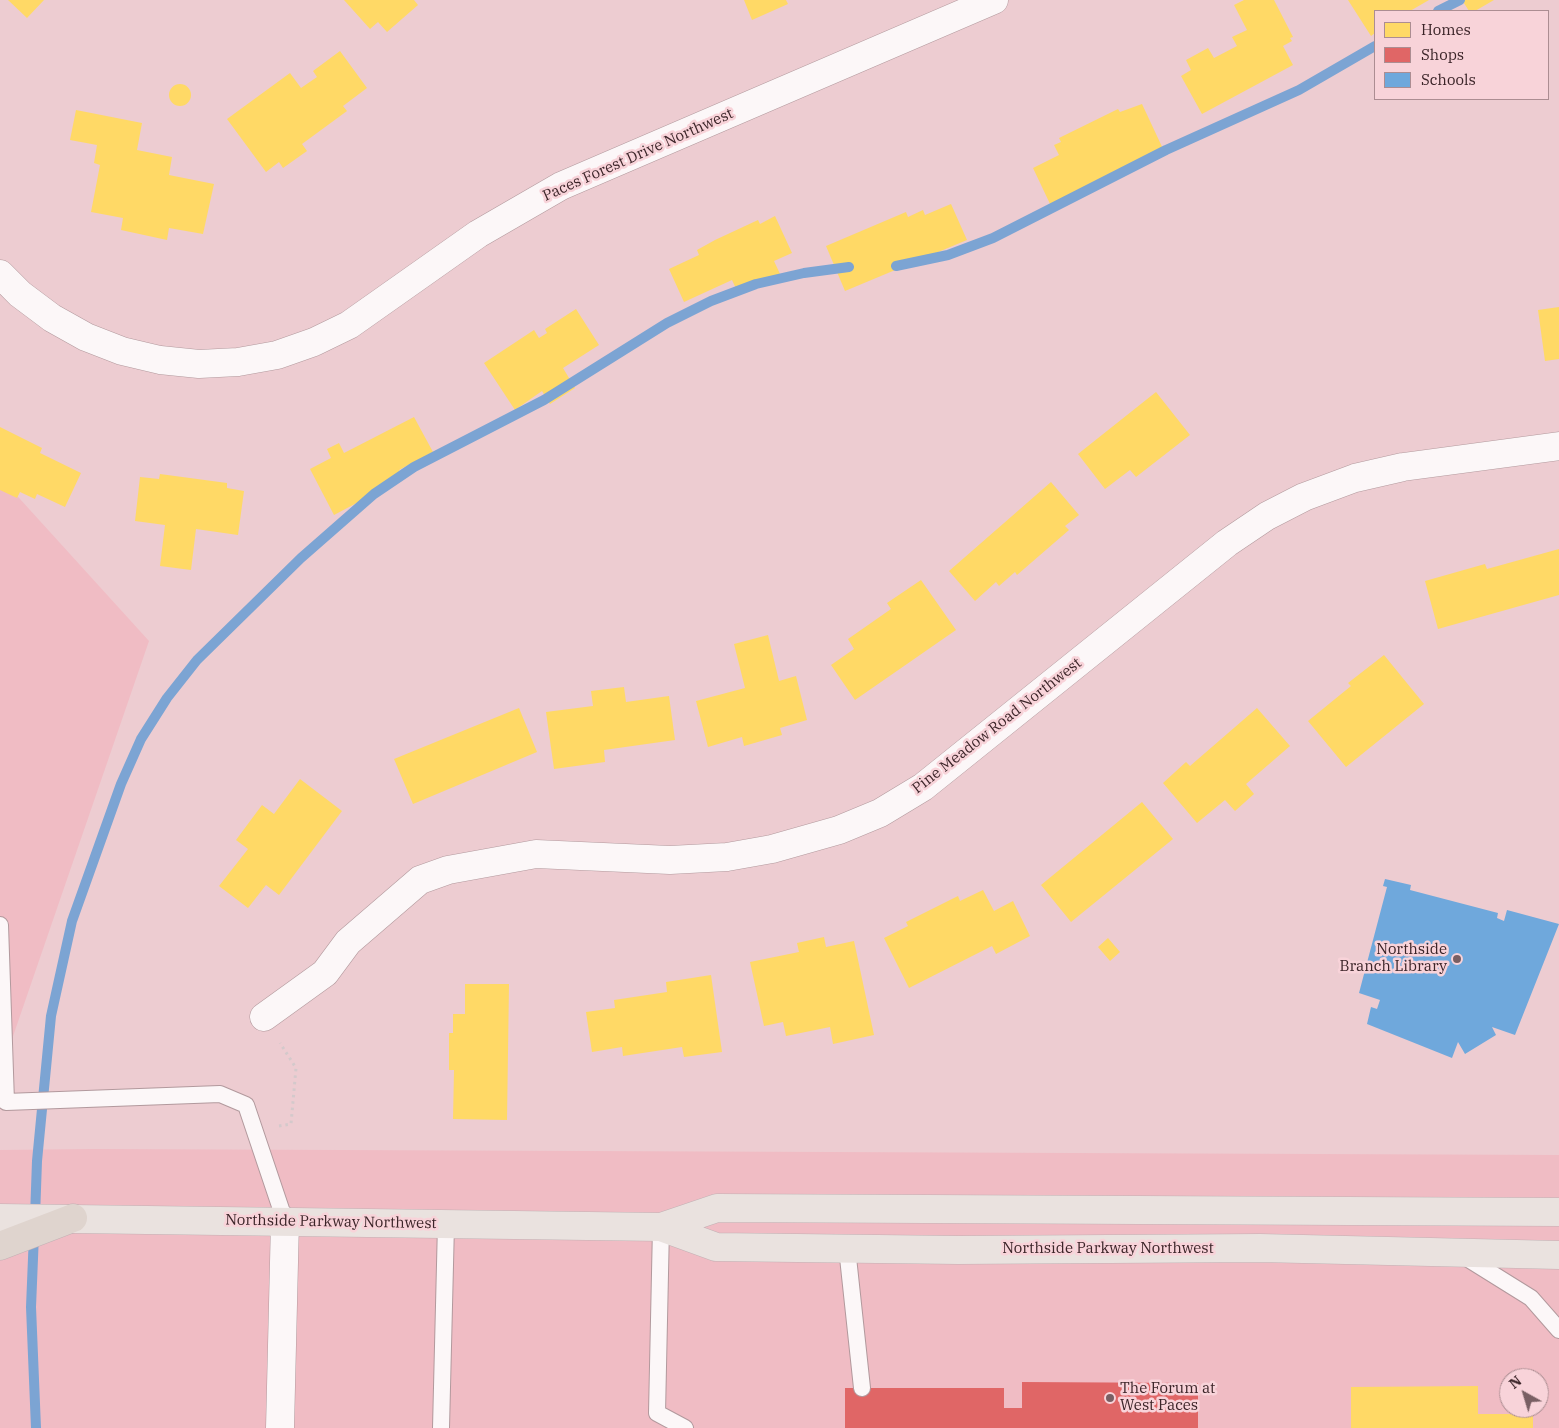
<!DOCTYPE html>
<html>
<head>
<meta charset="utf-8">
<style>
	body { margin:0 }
	#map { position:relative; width:1559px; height:1428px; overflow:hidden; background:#edccd1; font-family:"IBM Plex Serif",serif }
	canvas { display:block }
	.legend { position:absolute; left:1374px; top:10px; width:175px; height:90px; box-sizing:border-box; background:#f8d3d9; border:1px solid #ac8d92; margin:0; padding:6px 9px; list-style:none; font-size:15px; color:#3b2428 }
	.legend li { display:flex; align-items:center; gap:10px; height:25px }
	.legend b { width:25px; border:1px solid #ac8d92 }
	.north { position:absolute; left:1499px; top:1368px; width:50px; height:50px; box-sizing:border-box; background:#f8d3d9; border:1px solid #ac8d92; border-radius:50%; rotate:321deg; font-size:14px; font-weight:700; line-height:20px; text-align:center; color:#3b2428 }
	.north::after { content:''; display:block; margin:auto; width:18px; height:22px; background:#795f63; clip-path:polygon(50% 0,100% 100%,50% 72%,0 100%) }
</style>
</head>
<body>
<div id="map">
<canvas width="1559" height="1428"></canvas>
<ul class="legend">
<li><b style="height:14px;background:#ffd966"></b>Homes</li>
<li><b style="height:14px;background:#e06666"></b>Shops</li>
<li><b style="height:14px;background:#6fa8dc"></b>Schools</li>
</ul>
<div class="north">N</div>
</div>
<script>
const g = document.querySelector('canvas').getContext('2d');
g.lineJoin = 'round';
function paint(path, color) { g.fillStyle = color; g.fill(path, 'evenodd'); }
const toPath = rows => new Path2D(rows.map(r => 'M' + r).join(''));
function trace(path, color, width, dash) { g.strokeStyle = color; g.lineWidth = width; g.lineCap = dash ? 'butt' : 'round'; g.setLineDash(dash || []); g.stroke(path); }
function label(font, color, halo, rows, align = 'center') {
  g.font = font + ' "IBM Plex Serif",serif'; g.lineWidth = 5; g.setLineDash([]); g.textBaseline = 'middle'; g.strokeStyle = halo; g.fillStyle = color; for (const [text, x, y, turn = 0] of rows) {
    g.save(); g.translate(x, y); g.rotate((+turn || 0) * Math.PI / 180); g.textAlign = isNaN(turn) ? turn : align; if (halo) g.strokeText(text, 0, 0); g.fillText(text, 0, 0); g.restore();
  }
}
paint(toPath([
	[0,477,149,641,0,1074],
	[94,1149,1559,1155,1559,1428,0,1428,0,1150],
	[1509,1378,1539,1378,1539,1408,1509,1408]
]), '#f0bcc4');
paint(toPath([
	[8,0,44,0,27,18],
	[344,0,414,0,418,5,387,32,378,22,370,29],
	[744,0,786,0,788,4,752,20],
	[1244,0,1274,0,1293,37,1290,38,1292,41,1283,46,1293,65,1202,114,1181,76,1191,70,1186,60,1208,48,1214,58,1237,46,1232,37,1247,30,1234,5],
	[1348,0,1429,0,1410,11,1375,11,1375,33,1371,36],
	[1462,0,1494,0,1475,11,1469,11],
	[340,51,367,88,343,106,347,111,302,144,307,151,283,168,279,162,266,172,227,119,290,73,301,88,317,77,313,71],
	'169 95a11 11 0 1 1 22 0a11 11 0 1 1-22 0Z',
	[1142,104,1164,151,1051,206,1033,168,1059,155,1054,145,1061,142,1059,138,1118,109,1120,112],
	[76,110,142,123,137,150,172,157,169,175,214,184,203,234,169,228,167,240,121,230,123,218,91,212,100,165,94,163,97,145,70,140],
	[951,204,967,240,845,291,826,246,906,212,908,217,923,210,925,215],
	[775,216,792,253,774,261,781,276,739,295,732,280,684,302,669,269,699,255,697,250,715,240,758,220,760,224],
	[1559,307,1559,359,1545,361,1538,310],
	[576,309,599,345,563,368,575,388,550,404,542,391,515,410,484,363,534,330,539,338,547,333,545,329],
	[1156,392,1190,435,1136,477,1130,470,1105,489,1078,454],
	[414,417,433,452,399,470,404,478,334,515,310,469,331,458,327,449,339,443,344,453],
	[0,427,42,448,40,453,81,473,65,507,37,494,35,499,20,492,17,498,0,490],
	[160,474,227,483,227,488,244,491,238,535,196,529,191,570,160,566,165,525,135,521,140,477,159,479],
	[1051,482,1079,515,1065,526,1069,530,1017,575,1015,572,999,586,996,582,975,601,949,571],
	[1559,549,1559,595,1438,629,1425,581,1485,564,1487,569],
	[921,580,956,630,855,700,831,665,854,649,848,639,891,609,887,603],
	[768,635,779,681,796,676,807,720,780,728,782,735,744,746,742,737,708,747,696,701,745,688,734,644],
	[1384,655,1424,704,1346,767,1308,721,1351,686,1348,683],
	[624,687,626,702,669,696,675,740,604,750,605,762,554,769,546,712,593,706,591,691],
	[519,708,537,752,413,804,394,759],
	[1257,708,1290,746,1246,784,1254,794,1235,811,1225,800,1197,823,1163,783,1186,762,1190,766],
	[300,779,342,811,279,895,266,885,248,908,219,886,248,849,236,840,262,805,274,814],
	[1142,802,1173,839,1071,922,1041,885],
	[983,890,994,911,1013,901,1030,936,996,954,992,946,909,988,884,938,908,926,906,922,958,896,960,901],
	[824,937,826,947,854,941,874,1035,833,1044,830,1027,786,1036,783,1022,764,1026,750,962,799,952,797,943],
	[1108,938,1120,952,1110,961,1098,947],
	[711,975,722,1052,684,1057,682,1047,623,1056,622,1047,592,1052,586,1012,615,1008,614,1000,667,992,666,982],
	[465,984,509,984,507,1120,453,1119,454,1070,449,1070,449,1033,453,1033,453,1014,465,1014],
	[1478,1386,1478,1414,1533,1414,1533,1428,1351,1428,1351,1387]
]), '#ffd966');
paint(toPath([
	[1022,1382,1198,1383,1198,1428,845,1428,845,1388,1004,1388,1004,1408,1022,1408]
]), '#e06666');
paint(toPath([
	[1385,879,1411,885,1410,890,1498,913,1497,918,1504,921,1507,910,1559,924,1515,1035,1492,1027,1496,1035,1465,1054,1458,1042,1452,1058,1367,1024,1371,1007,1377,1009,1380,1000,1359,993,1387,887,1383,886]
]), '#6fa8dc');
trace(toPath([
	[1438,11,1460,0],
	[896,266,948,255,993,238,1166,150,1299,90,1375,46],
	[35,1217,37,1161,51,1016,72,921,121,784,141,739,167,698,197,660,301,558,374,494,414,467,544,400,667,323,711,301,756,284,804,273,849,267],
	[34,1234,31,1307,36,1428]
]), '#7ca4d3', 10);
const service = toPath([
	[0,925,6,1102,220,1094,246,1105,285,1221],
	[661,1227,657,1413,685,1428],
	[847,1248,862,1388],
	[1462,1255,1531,1298,1559,1330],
	[441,1428,446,1224]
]);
const minor = toPath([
	[0,274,20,294,52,318,86,337,122,351,160,360,199,364,238,362,277,355,314,342,349,325,478,234,561,186,994,0],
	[264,1017,325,973,348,942,420,880,448,870,536,854,670,860,727,857,772,849,839,830,880,813,923,787,1227,543,1267,516,1304,497,1355,478,1403,467,1559,446]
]);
const secondary = toPath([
	[280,1428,285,1221]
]);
const primary = toPath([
	[0,1218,661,1227,716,1247,958,1250,1260,1248,1559,1255],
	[661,1227,717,1208,1559,1212]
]);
const motorway = toPath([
	[0,1246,73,1218]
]);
trace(service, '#b2999d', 18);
trace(minor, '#b2999d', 29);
trace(secondary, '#b2999d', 29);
trace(primary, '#c2b1b4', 29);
trace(motorway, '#c2b1b4', 29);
trace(toPath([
	[279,1126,291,1124,296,1068,280,1043]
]), '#d4c9cb', 3, [2.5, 4]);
trace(service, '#fcf7f8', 16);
trace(minor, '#fcf7f8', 28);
trace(secondary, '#fcf7f8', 28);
trace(primary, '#eae2df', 28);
trace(motorway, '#dfd4ce', 28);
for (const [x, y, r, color] of [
	[1457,959,5,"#795f63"],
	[1110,1398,5,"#795f63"]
]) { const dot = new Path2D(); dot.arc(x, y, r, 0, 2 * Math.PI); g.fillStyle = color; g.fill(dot); trace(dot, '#f8d3d9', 2); }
label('15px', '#3b2428', '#f8d3d9', [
	["Paces Forest Drive Northwest",638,155,-24],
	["Pine Meadow Road Northwest",997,726,-38],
	["Northside Parkway Northwest",331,1222,1],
	["Northside Parkway Northwest",1108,1249]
]);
label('15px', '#3b2428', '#f8d3d9', [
	["Northside",1447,950],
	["Branch Library",1447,967],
	["The Forum at",1120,1389,"left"],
	["West Paces",1120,1406,"left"]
], 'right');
</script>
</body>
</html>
